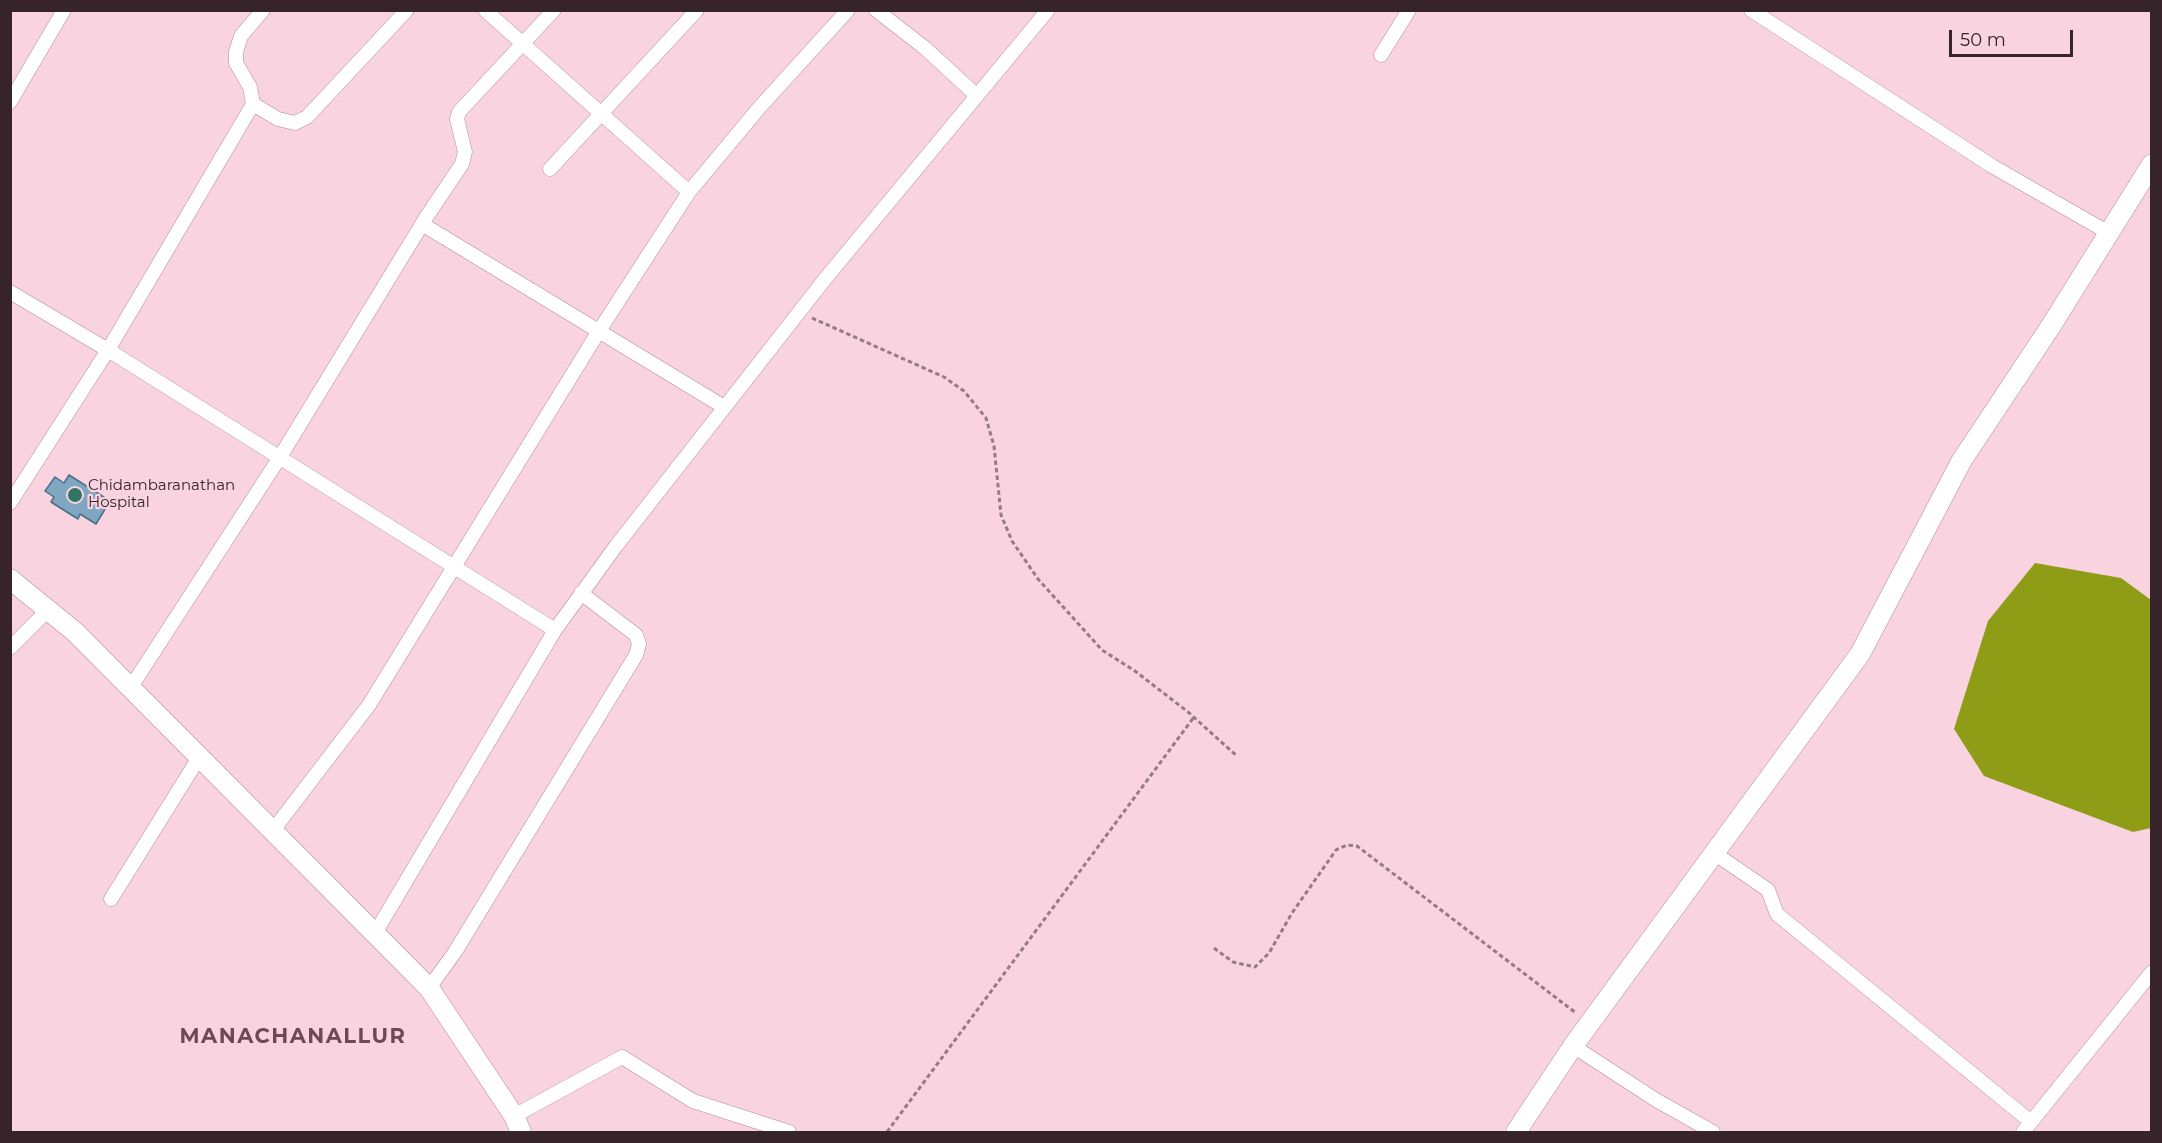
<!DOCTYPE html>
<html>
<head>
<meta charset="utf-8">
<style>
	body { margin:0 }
	#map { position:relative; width:2162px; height:1143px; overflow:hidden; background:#f9d3e0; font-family:Montserrat,sans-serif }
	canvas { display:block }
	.frame { position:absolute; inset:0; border:12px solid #36242a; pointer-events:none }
	.scale { position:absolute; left:1949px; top:30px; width:124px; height:27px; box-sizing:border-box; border:3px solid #36242a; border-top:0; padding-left:8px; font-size:18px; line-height:21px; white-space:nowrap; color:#36242a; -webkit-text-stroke:4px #f9d3e0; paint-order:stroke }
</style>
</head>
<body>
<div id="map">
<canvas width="2162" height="1143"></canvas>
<div class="frame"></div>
<div class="scale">50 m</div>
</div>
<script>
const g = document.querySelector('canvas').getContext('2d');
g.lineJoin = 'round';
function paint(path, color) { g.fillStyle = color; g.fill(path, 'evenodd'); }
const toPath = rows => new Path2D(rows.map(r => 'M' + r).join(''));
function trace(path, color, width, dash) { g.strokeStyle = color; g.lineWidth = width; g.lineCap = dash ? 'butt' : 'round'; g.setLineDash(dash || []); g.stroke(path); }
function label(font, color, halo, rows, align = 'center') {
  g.font = font + ' Montserrat,sans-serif'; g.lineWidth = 4.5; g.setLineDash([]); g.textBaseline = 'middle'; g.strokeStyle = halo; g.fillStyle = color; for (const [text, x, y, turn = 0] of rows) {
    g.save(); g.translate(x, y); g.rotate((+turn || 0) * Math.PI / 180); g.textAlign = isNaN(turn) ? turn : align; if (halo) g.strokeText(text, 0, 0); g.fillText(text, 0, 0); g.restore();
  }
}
paint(toPath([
	[2035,563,2121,578,2151,600,2151,828,2133,832,1984,776,1954,729,1988,621]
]), '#8f9d16');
const building = toPath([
	[69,475,110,501,96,524,80,514,78,519,51,502,54,497,45,491,55,477,64,483,69,475]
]);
paint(building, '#7fa7c1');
trace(building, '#486f86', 1.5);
const minor = toPath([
	[485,10,689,192],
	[876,10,925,48,976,95],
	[1751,10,1992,166,2109,233],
	[1381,55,1409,10],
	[10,102,64,10],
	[253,104,278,119,295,123,307,117,407,10],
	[550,169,697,10],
	[422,224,724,407],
	[10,292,108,350,555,630],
	[10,503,108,350,253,104,250,87,236,63,236,52,241,36,263,10],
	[10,648,48,610],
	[131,687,280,457,427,216,462,164,465,152,457,119,459,112,554,10],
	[274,829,369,705,599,331,689,192,759,108,848,10],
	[1714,853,1768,890,1777,914,2031,1122],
	[111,899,200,756],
	[374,935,555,630,616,546,825,279,1048,10],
	[429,988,455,952,636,655,639,644,636,635,581,593],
	[1573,1046,1656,1100,1713,1132],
	[514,1116,622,1057,693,1101,789,1132],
	[2023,1132,2152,972]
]);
const secondary = toPath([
	[10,579,75,632,429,988,514,1116,521,1132],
	[1516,1132,1573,1046,1860,654,1962,460,2049,329,2152,164]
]);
trace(minor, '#b68a99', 15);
trace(secondary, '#b68a99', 21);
trace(toPath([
	[812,318,944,377,964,391,986,418,994,446,1001,515,1012,541,1038,579,1102,650,1135,671,1188,712,1237,756],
	[1214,948,1233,962,1255,967,1269,953,1292,913,1336,850,1347,845,1357,846,1576,1013],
	[887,1132,1194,717]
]), '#977b84', 3, [4.5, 3]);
trace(minor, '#fff', 14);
trace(secondary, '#fff', 20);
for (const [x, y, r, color] of [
	[75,495,8,"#327465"]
]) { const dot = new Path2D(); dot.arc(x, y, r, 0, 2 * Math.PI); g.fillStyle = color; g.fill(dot); trace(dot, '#f9d3e0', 2); }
label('15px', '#36242a', '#f9d3e0', [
	["Chidambaranathan",88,486],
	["Hospital",88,503]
], 'left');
g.letterSpacing = '1.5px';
label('bold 21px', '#6f4856', '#f9d3e0', [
	["MANACHANALLUR",293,1037]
]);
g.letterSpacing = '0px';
</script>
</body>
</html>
